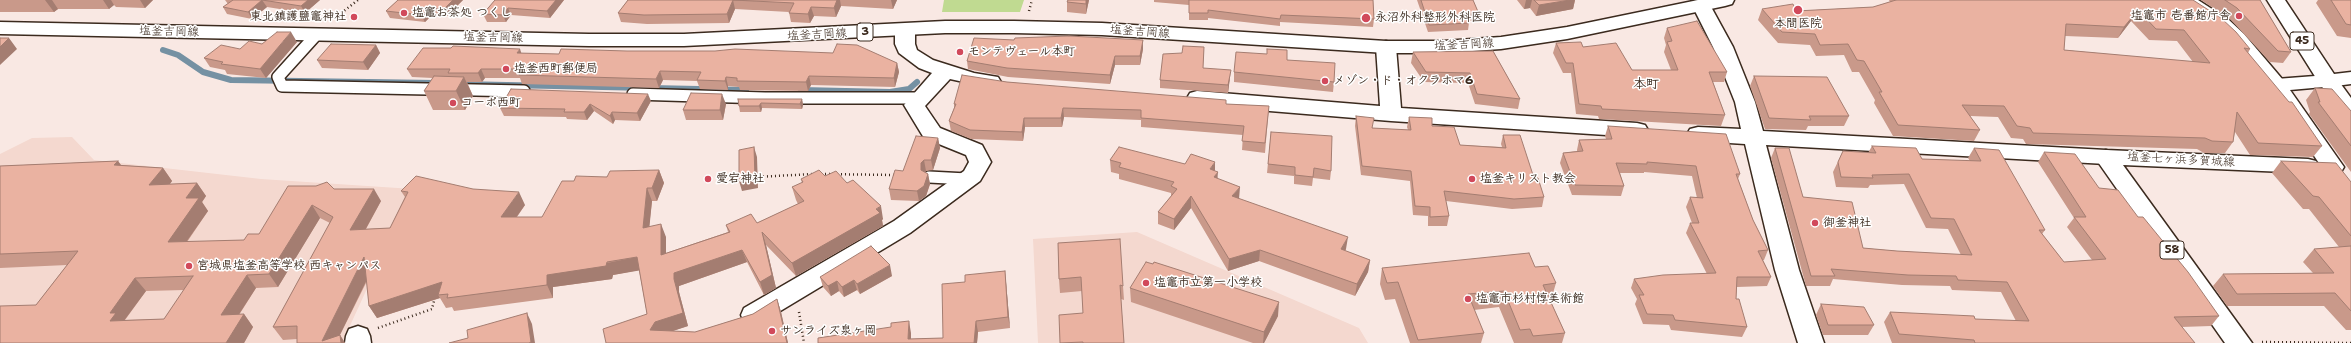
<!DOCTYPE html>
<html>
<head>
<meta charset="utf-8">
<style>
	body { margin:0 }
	canvas { display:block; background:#f9e8e3 }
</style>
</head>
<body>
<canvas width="2351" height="343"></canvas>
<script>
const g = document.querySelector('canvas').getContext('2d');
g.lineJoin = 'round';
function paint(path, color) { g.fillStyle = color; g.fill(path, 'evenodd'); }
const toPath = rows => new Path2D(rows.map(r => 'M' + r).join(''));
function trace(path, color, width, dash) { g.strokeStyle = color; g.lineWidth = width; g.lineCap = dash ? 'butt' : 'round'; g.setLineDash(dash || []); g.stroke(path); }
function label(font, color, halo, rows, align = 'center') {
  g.font = font + ' "Shantell Sans","Klee One",sans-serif'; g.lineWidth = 3; g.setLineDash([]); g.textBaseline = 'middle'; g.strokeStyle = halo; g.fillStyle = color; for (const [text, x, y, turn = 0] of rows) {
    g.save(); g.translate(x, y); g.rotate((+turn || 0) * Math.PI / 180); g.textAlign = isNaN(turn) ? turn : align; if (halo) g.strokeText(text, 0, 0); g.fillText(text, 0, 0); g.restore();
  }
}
paint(toPath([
	[72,137,94,160,261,179,413,189,342,343,0,343,0,154,32,138],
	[1137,232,1359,328,1368,343,1038,343,1033,239]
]), '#f4d8cf');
paint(toPath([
	[944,0,1024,0,1020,12,942,12]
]), '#c0da91');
trace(toPath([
	[163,50,178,55,203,72,231,80,436,83],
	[459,84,746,90],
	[801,90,890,92,909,89,917,82]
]), '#7591a3', 6);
const lane = toPath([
	[316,35,278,77,282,86,524,91],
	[633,94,765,98,919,98],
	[929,177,967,179]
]);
const street = toPath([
	[1704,0,1710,5,1733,47,1755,102,1763,131,2106,150,2114,152,2117,157,2114,162,2106,164,1766,145,1799,270,1824,343,1798,343,1775,270,1745,144,1698,141,1690,139,1687,134,1690,129,1698,127,1741,129,1735,102,1713,47,1692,5,1694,1,1704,0],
	[905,24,912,26,915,30,915,44,917,50,933,60,974,73,998,77,1001,82,998,87,991,88,950,79,925,106,940,128,982,145,991,162,980,181,910,233,762,322,753,324,744,322,741,315,744,308,894,221,964,171,969,162,966,155,924,138,904,105,932,73,919,68,899,53,895,44,895,30,898,26,905,24],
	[1386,41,1393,43,1396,47,1401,108,1637,123,1645,125,1648,130,1645,135,1637,137,1391,121,1197,105,1190,103,1187,98,1190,93,1197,91,1380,106,1376,47,1379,43,1386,41],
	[358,326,367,329,370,336,371,343,345,343,346,336,349,329,358,326]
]);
const secondary = toPath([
	[2176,0,2198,0,2229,20,2244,34,2283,80,2286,85,2283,90,2276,91,2269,90,2230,42,2215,28,2178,4,2176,0],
	[2328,75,2335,76,2351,98,2351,120,2344,118,2318,81,2321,76,2328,75]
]);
const primary = toPath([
	[1698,0,1734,0,1732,4,1725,6,1567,39,1501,49,1444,53,1386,53,1102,35,1014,33,945,33,684,46,589,46,0,34,0,22,589,34,684,34,945,21,1014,21,1102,23,1386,41,1444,41,1501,37,1567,27,1698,0],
	[2328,75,2335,76,2338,81,2335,86,2290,90,2344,167,2341,172,2333,174,2325,172,2266,85,2269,80,2276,79,2328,75],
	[2106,150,2308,159,2316,161,2319,166,2316,171,2308,173,2123,165,2252,343,2225,343,2098,162,2095,157,2098,152,2106,150]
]);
const highway = toPath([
	[2267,0,2285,0,2334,74,2351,72,2351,84,2328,87,2321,86,2267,0]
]);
trace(lane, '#3b2a1e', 14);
trace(street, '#3b2a1e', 3);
trace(secondary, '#3b2a1e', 3);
trace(primary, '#3b2a1e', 3);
trace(highway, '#3b2a1e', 3);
trace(toPath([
	[1029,11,1032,0],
	[335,18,358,0],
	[821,174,895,175],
	[755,177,814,174],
	[731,179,742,178],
	[799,312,804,343],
	[378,328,432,309,435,297],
	[2262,342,2351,343]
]), '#3b2a1e', 2.5, [1, 3]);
trace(lane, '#fff', 11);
paint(street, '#fff');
paint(secondary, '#fff');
paint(primary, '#fff');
paint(highway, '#fff');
paint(toPath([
	[0,0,153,0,145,8,116,7,114,5,109,9,58,9,54,12,0,12],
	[225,0,320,0,305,13,267,7,252,19,227,14,223,7,228,4],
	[398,0,463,0,447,16,432,15,425,22,390,18,386,11],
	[495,0,564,0,550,18,511,15,506,22,487,22,483,14],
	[628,0,897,0,893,9,841,6,836,17,814,16,810,23,791,22,789,12,735,9,729,23,647,24,621,22,618,13],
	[1068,0,1089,0,1086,14,1067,12,1067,2],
	[1154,0,1373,0,1374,19,1373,27,1280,22,1280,26,1208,18,1208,20,1189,20,1189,5,1154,2],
	[1417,0,1473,0,1479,14,1478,21,1468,21,1469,23,1468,30,1428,32],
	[1517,0,1575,0,1573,9,1536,16,1530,8,1524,9],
	[1889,0,2193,0,2250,49,2248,53,2322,146,2313,157,2250,155,2235,132,2233,142,2225,153,2204,153,2197,149,2026,144,2023,139,2011,138,1998,117,1970,116,1980,130,1974,141,1893,136,1874,103,1875,100,1859,72,1852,72,1844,55,1816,56,1810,45,1778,43,1758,20,1762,9,1796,11,1873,7,1890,2],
	[2131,21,2149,40,2177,41,2193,62,2064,50,2065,36,2118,38],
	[2201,0,2260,0,2291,52,2283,63,2270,62,2230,19],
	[2318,0,2351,0,2351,38,2337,36,2316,3],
	[1667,28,1727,72,1724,82,1713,82,1725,115,1721,126,1599,119,1598,116,1576,114,1571,73,1563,73,1553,53,1556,43,1583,47,1632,70,1671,70,1664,52,1666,45,1664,38],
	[1014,40,1143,40,1143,49,1140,65,1115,65,1110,84,1008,77,968,69,967,61],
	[297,42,266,78,227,74,225,70,210,67,204,58,240,49],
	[376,45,380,53,368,70,322,68,317,60],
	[1204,47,1203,68,1230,77,1228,93,1160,88,1160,80,1182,53],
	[1493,51,1520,99,1518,109,1475,104,1468,83,1424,82,1411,63,1413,52],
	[521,53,897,63,899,72,895,87,811,85,808,91,740,90,739,87,728,86,728,90,700,89,697,81,663,80,659,88,522,84,520,78,485,78,482,82,467,82,473,96,465,110,433,110,424,91,433,78,412,77,407,69],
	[1287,60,1334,82,1333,92,1234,82,1234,72],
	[1754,76,1849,116,1844,126,1808,126,1806,130,1765,129,1750,86],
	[1007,82,1226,104,1269,106,1265,153,1242,150,1243,135,1141,127,1141,120,1064,117,1062,127,1025,127,1023,141,971,139,951,131,949,121,954,108,954,104],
	[2315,88,2351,111,2351,172,2309,114,2310,112,2306,100],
	[738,99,802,99,803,105,802,109,762,108,761,112,740,112,739,106],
	[651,101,640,121,615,120,613,124,594,111,587,120,567,119,566,117,504,116,500,108],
	[726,104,723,120,686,120,683,110],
	[1356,116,1373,128,1408,130,1407,127,1409,117,1432,126,1460,145,1502,147,1501,144,1503,135,1534,178,1544,197,1542,207,1512,209,1446,201,1449,216,1447,226,1428,226,1428,216,1413,215,1410,181,1361,175,1355,126],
	[1608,126,1740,174,1738,179,1753,220,1768,250,1764,260,1763,260,1771,277,1767,286,1737,287,1736,299,1747,327,1742,337,1671,330,1669,325,1643,324,1635,304,1637,299,1631,288,1634,279,1707,274,1686,233,1690,223,1692,223,1686,207,1690,197,1697,198,1692,176,1644,172,1644,173,1620,173,1624,186,1621,196,1572,195,1560,163,1563,153,1577,151,1577,150,1579,140,1606,139,1605,136],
	[1271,132,1331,171,1330,180,1313,178,1312,186,1294,184,1294,176,1267,173],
	[938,138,940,148,933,170,926,171,925,172,928,174,930,184,926,196,919,201,891,200,889,189,903,171],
	[1872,146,1922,159,1970,161,1968,158,1974,148,2045,230,2042,234,2064,262,2092,260,2067,227,2074,218,2038,162,2044,152,2099,188,2138,217,2219,316,2211,326,2181,327,2195,343,1892,343,1884,322,1890,312,1975,319,2016,321,2001,292,1952,290,1950,286,1902,285,1833,279,1830,286,1806,286,1771,158,1775,148,1803,197,1863,248,1897,251,1961,255,1948,229,1926,228,1904,184,1870,185,1868,188,1836,187,1833,172,1843,151,1868,153],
	[1110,160,1185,164,1215,171,1218,179,1239,199,1346,249,1345,251,1370,260,1368,272,1355,296,1259,261,1228,271,1191,208,1174,230,1158,224,1158,212,1171,196,1171,193,1119,179,1119,174,1111,172],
	[118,161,121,165,163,168,172,181,170,184,197,183,206,196,202,202,208,211,187,242,244,240,259,234,334,189,381,201,366,229,390,228,405,197,401,191,525,205,517,217,542,217,574,181,659,170,664,183,657,201,652,201,649,227,666,237,666,253,728,232,726,225,757,223,798,204,796,200,792,187,802,183,801,179,825,176,847,183,883,219,882,220,883,226,796,276,766,245,776,288,764,295,747,262,679,286,679,292,688,326,672,331,695,332,753,314,777,299,781,312,788,343,606,343,647,314,639,270,613,275,612,279,553,287,553,298,454,311,452,307,446,308,440,298,377,318,369,306,367,281,340,335,345,343,297,343,297,339,283,340,273,327,330,223,320,218,278,287,256,288,239,315,244,314,253,327,244,343,0,343,36,305,67,265,0,268,0,166],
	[184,290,164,319,125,320,146,291],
	[2281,161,2351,182,2351,330,2346,330,2324,306,2227,306,2213,286,2223,274,2313,273,2303,262,2314,249,2339,247,2309,209,2303,209,2272,173],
	[1058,243,1123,286,1124,300,1121,299,1124,343,1060,343,1083,313,1082,291,1060,293,1059,279],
	[1535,267,1556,283,1551,300,1550,300,1565,333,1562,343,1514,343,1499,307,1474,310,1484,333,1481,343,1410,343,1395,299,1385,300,1380,284,1382,268],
	[1005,271,1006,282,1010,328,978,332,977,343,818,343,911,333,911,339,943,338,965,282],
	[892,276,860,294,857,290,844,297,839,291,831,296,823,287,820,277],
	[1130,288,1278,316,1264,343,1253,343,1131,302],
	[1821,304,1874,325,1868,335,1823,335,1816,315]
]), '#c9998a');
paint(toPath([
	[45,0,52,0,58,9,54,12],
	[103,0,111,0,114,5,109,9],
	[140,0,153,0,145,8],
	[262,0,267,7,252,19,248,12],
	[308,0,320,0,305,13,301,6],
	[453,0,463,0,447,16,444,9],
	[556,0,564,0,550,18,547,11],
	[733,0,735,9,729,23,727,14],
	[837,0,840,0,841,6,836,17,834,8],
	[891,0,897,0,893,9],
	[1086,0,1089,0,1086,14],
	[1526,0,1532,0,1530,8,1524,9],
	[1570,0,1575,0,1573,9,1536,16,1539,5],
	[811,7,814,16,810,23,808,14],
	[429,8,432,15,425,22,421,15],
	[508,8,511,15,506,22,503,15],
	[2138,10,2131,21,2118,38,2124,27],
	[291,32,297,42,266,78,260,69],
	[9,38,17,49,0,65,0,47],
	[1143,40,1143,49,1140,65,1140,56],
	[376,45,380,53,368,70,363,62],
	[520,49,523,58,517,53],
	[1115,56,1115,65,1110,84,1110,75],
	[897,63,899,72,895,87,894,78],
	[481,69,485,78,482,82,478,73],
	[1231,70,1230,77,1228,93,1228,85],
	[660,71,663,80,659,88,656,79],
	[809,76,811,85,808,91,806,82],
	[464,77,473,96,465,110,456,91],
	[726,77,728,86,728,90,725,81],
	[648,94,651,101,640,121,637,113],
	[722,94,726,104,723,120,720,110],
	[802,99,803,105,802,109,800,104],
	[761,103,762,108,761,112,759,106],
	[590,104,594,111,587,120,584,112],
	[1063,108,1064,117,1062,127,1061,118],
	[612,112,615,120,613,124,610,116],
	[1024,118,1025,127,1023,141,1022,132],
	[938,138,940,148,933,170,931,160],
	[754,147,757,157,758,188,742,191,739,181],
	[924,160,926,171,923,174,921,170,921,163],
	[118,161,127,174,114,165],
	[1215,162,1215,173,1210,169],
	[163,168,172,181,159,198,149,185],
	[659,170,664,183,657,201,652,188],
	[1218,172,1217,183,1214,177],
	[928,174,930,184,926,196,919,201,917,191],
	[197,183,206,196,202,202,208,211,177,255,168,242,186,198],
	[1240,187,1239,199,1232,196],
	[647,188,652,201,648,241,643,228],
	[374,189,381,201,358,243,350,230],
	[519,192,525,205,507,230,501,217],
	[1191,196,1191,208,1174,230,1174,219],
	[312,205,320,218,278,287,269,274],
	[881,206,883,219,882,220,883,226,796,276,792,263],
	[661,224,666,237,666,268,661,255],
	[762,232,766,245,776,288,764,295,760,282],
	[1348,237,1346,249,1339,261,1341,249],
	[742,250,747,262,679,286,679,292,688,326,661,335,650,330,655,322,674,279,674,273],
	[1260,250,1259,261,1228,271,1229,259],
	[364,257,372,269,336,343,322,341],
	[637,257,642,270,613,275,612,279,553,287,553,298,547,285,547,275],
	[1370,260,1368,272,1355,296,1357,284],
	[890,265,892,276,860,294,857,284],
	[1005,271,1006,282,1010,328,1008,317],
	[247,275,256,288,230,328,221,315],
	[135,278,146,291,123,322,110,321,110,313],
	[854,280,857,290,844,297,842,287],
	[837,281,839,291,831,296,828,286],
	[442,282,448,294,438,295,440,298,377,318,369,306],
	[777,299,781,312,788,343,787,343],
	[1279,302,1278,316,1264,343,1263,343,1264,332],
	[527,313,532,324,535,343,529,343],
	[244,314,253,327,244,343,226,343],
	[909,321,911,333,911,343,908,339],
	[976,321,978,332,977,343,974,343],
	[340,335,345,343,341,343]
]), '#a47d71');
const building = toPath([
	[233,0,308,0,301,6,262,0,248,12,223,7,233,0],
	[398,0,453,0,444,9,429,8,421,15,386,11,398,0],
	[495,0,556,0,547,11,508,8,503,15,483,14,495,0],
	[628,0,837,0,834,8,811,7,808,14,789,13,794,3,733,0,727,14,644,15,618,13,628,0],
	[1068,0,1086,0,1086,4,1067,2,1068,0],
	[1189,0,1373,0,1374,19,1281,15,1280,19,1208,10,1208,13,1189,13,1189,0],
	[1421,0,1473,0,1479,14,1466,14,1469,23,1429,25,1421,0],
	[1534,0,1570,0,1539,5,1534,0],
	[1896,0,2193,0,2221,18,2236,32,2250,49,2244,48,2289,102,2292,102,2322,146,2258,143,2237,112,2233,142,2212,141,2205,138,2033,133,2030,128,2017,126,2004,106,1962,105,1980,130,1898,125,1879,92,1882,92,1864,61,1857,60,1848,44,1820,45,1815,34,1782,32,1762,9,1793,4,1796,11,1873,7,1896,0],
	[2138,10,2156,29,2184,30,2210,63,2064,50,2066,24,2124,27,2138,10],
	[2225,0,2260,0,2291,52,2278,51,2237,8,2225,0],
	[2331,0,2351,0,2351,25,2346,24,2331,0],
	[1697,21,1727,72,1709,72,1725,115,1602,109,1601,106,1579,104,1573,63,1566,63,1556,43,1581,42,1583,47,1616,43,1632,70,1678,70,1667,42,1672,41,1667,28,1697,21],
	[277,32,291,32,260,69,221,64,223,62,204,58,221,45,240,49,249,41,262,44,277,32],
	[1069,36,1143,40,1140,56,1115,56,1110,75,1007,68,967,61,974,38,1014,40,1015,38,1069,36],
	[0,38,9,38,0,47,0,38],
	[331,44,376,45,363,62,317,60,331,44],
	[837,44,857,45,897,63,894,78,809,76,806,82,737,81,737,78,726,77,725,81,697,80,701,72,660,71,656,79,519,75,522,69,481,69,478,73,448,73,450,69,407,69,423,48,451,48,453,46,520,49,517,53,559,54,561,49,627,51,715,51,735,49,833,53,837,44],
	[1183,46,1204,47,1203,68,1231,70,1228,85,1160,80,1163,54,1182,53,1183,46],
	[1267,49,1287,50,1287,60,1335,63,1334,82,1234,72,1236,52,1267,54,1267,49],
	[1493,51,1520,99,1477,94,1470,73,1426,72,1413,52,1493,51],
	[962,75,1007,82,1226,100,1226,104,1269,106,1265,143,1242,141,1244,126,1141,118,1141,110,1063,108,1061,118,1024,118,1022,132,970,130,949,121,956,104,954,104,962,75],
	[434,76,464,77,456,91,424,91,434,76],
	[1754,76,1827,77,1849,116,1809,116,1811,120,1769,118,1754,76],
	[2315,88,2332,89,2351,111,2351,146,2318,102,2320,102,2315,88],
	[511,89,648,94,637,113,612,112,610,116,590,104,584,112,564,112,565,109,500,108,511,89],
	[691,93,722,94,720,110,683,110,691,93],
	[738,99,802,99,800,104,761,103,759,106,739,106,738,99],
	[1356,116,1374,118,1372,128,1411,130,1409,117,1432,118,1432,126,1454,127,1460,145,1506,148,1503,135,1520,135,1534,178,1538,178,1544,197,1514,199,1444,191,1449,216,1430,217,1430,207,1415,206,1411,171,1362,166,1356,116],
	[1608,126,1726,134,1740,174,1736,174,1753,220,1768,250,1758,251,1771,277,1737,277,1736,299,1739,299,1747,327,1675,320,1673,315,1647,314,1639,295,1644,295,1634,279,1663,275,1716,273,1690,223,1699,223,1690,197,1703,198,1696,166,1647,162,1647,164,1616,163,1624,186,1575,185,1563,153,1583,151,1579,140,1612,139,1608,126],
	[1271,132,1332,136,1331,171,1314,168,1313,177,1295,175,1295,167,1268,164,1271,132],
	[916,136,938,138,931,160,924,160,921,163,921,170,928,174,924,186,917,191,889,189,895,170,903,171,916,136],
	[1872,146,1916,148,1922,159,1981,161,1974,148,1999,150,2045,230,2039,230,2064,262,2106,259,2074,217,2086,217,2044,152,2075,154,2099,188,2118,190,2138,217,2143,217,2188,272,2219,316,2174,317,2195,343,1975,343,1974,340,1899,334,1890,312,1974,316,1975,319,2029,321,2007,282,1958,280,1956,276,1908,275,1831,269,1835,276,1811,276,1775,148,1789,148,1803,197,1852,202,1863,248,1897,251,1972,255,1954,219,1931,218,1909,174,1872,175,1873,178,1841,177,1838,162,1843,151,1876,153,1872,146],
	[754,147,755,178,739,181,739,150,754,147],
	[1119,147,1185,164,1191,154,1215,162,1210,169,1218,172,1214,177,1240,187,1232,196,1348,237,1341,249,1370,260,1357,284,1260,250,1229,259,1191,196,1174,219,1158,212,1177,189,1171,186,1174,182,1119,167,1121,163,1110,160,1119,147],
	[118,161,114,165,163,168,149,185,197,183,186,198,199,198,168,242,244,240,248,234,259,234,288,186,316,186,327,182,334,189,374,189,350,230,390,228,408,192,401,191,416,176,473,189,519,192,501,217,542,217,562,181,574,181,576,176,607,177,610,171,659,170,652,188,647,188,643,228,661,224,661,255,730,232,726,225,751,214,757,223,804,201,792,187,803,182,801,179,819,170,825,176,836,171,847,183,853,180,881,206,876,209,880,213,792,263,762,232,772,275,760,282,742,250,674,273,674,279,683,313,655,322,650,330,695,332,753,314,777,299,787,343,606,343,603,329,647,314,637,257,607,262,606,266,547,275,547,285,447,298,448,294,438,295,442,282,369,306,364,257,322,341,340,335,341,343,297,343,297,326,273,327,333,217,312,205,269,274,247,275,221,315,244,314,226,343,0,343,0,306,36,305,78,251,0,254,0,166,118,161],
	[193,276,164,319,110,321,116,313,110,313,135,278,193,276],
	[2281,161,2336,163,2351,182,2351,236,2319,197,2313,196,2281,161],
	[1120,239,1123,286,1120,285,1124,343,1083,343,1083,342,1060,343,1059,315,1083,313,1081,277,1059,279,1058,243,1120,239],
	[871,246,890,265,857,284,854,280,842,287,837,281,828,286,820,277,871,246],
	[2351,246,2351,311,2335,293,2237,294,2223,274,2334,273,2314,249,2351,246],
	[1529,253,1535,267,1548,266,1556,283,1543,285,1565,333,1533,336,1530,329,1520,330,1504,291,1468,294,1484,333,1418,340,1398,282,1387,283,1382,268,1529,253],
	[1146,262,1153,264,1154,262,1279,302,1264,332,1130,288,1146,262],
	[1005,271,1008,317,976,321,974,343,818,343,818,338,891,327,891,323,909,321,908,339,943,338,942,284,965,282,965,275,1005,271],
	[1821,304,1864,307,1874,325,1828,325,1821,304],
	[527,313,531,342,529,343,449,343,468,338,467,330,527,313]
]);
paint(building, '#eab2a1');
trace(building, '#a47d71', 1);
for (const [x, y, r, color] of [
	[1798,10,5,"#d1495b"],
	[404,13,4,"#d1495b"],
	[2239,16,4,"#d1495b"],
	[354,17,4,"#d1495b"],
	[1366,18,5,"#d1495b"],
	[960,52,4,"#d1495b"],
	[506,69,4,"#d1495b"],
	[1325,81,4,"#d1495b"],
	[453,103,4,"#d1495b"],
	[708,179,4,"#d1495b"],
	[1472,179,4,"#d1495b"],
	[1815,223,4,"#d1495b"],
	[189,266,4,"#d1495b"],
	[1146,283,4,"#d1495b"],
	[1468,299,4,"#d1495b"],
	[772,331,4,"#d1495b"]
]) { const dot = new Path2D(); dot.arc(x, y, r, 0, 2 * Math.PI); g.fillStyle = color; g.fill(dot); trace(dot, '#fff', 1.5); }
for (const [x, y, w] of [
	[865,32,16],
	[2302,41,24],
	[2172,250,24]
]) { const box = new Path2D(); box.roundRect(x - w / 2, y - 9, w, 18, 3); g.fillStyle = '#fff'; g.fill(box); trace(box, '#3b2a1e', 1); }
label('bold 11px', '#3b2a1e', null, [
	["3",865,32],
	["45",2302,41],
	["58",2172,250]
]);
label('bold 12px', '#3b2a1e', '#fff', [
	["塩竈お茶処 つくし",412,13],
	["塩竈市 壱番館庁舎",2231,16,"right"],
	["東北鎮護鹽竈神社",346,17,"right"],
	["永沼外科整形外科医院",1375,18],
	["本間医院",1798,24,"center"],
	["モンテヴェール本町",968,52],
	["塩釜西町郵便局",514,69],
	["メゾン・ド・オクラホマ6",1333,81],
	["コーポ西町",461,103],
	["愛宕神社",716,179],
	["塩釜キリスト教会",1480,179],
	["御釜神社",1823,223],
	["宮城県塩釜高等学校 西キャンパス",197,266],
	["塩竈市立第一小学校",1154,283],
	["塩竈市杉村惇美術館",1476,299],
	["サンライズ泉ヶ岡",780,331]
], 'left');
label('12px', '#3b2a1e', '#fff', [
	["塩釜吉岡線",169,32,1],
	["塩釜吉岡線",1140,32,4],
	["塩釜吉岡線",817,35,-3],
	["塩釜吉岡線",493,38,1],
	["塩釜吉岡線",1464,45,-3],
	["塩釜七ヶ浜多賀城線",2181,160,3]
]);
label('bold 13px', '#3b2a1e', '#fff', [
	["本町",1646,85]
]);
</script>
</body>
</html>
